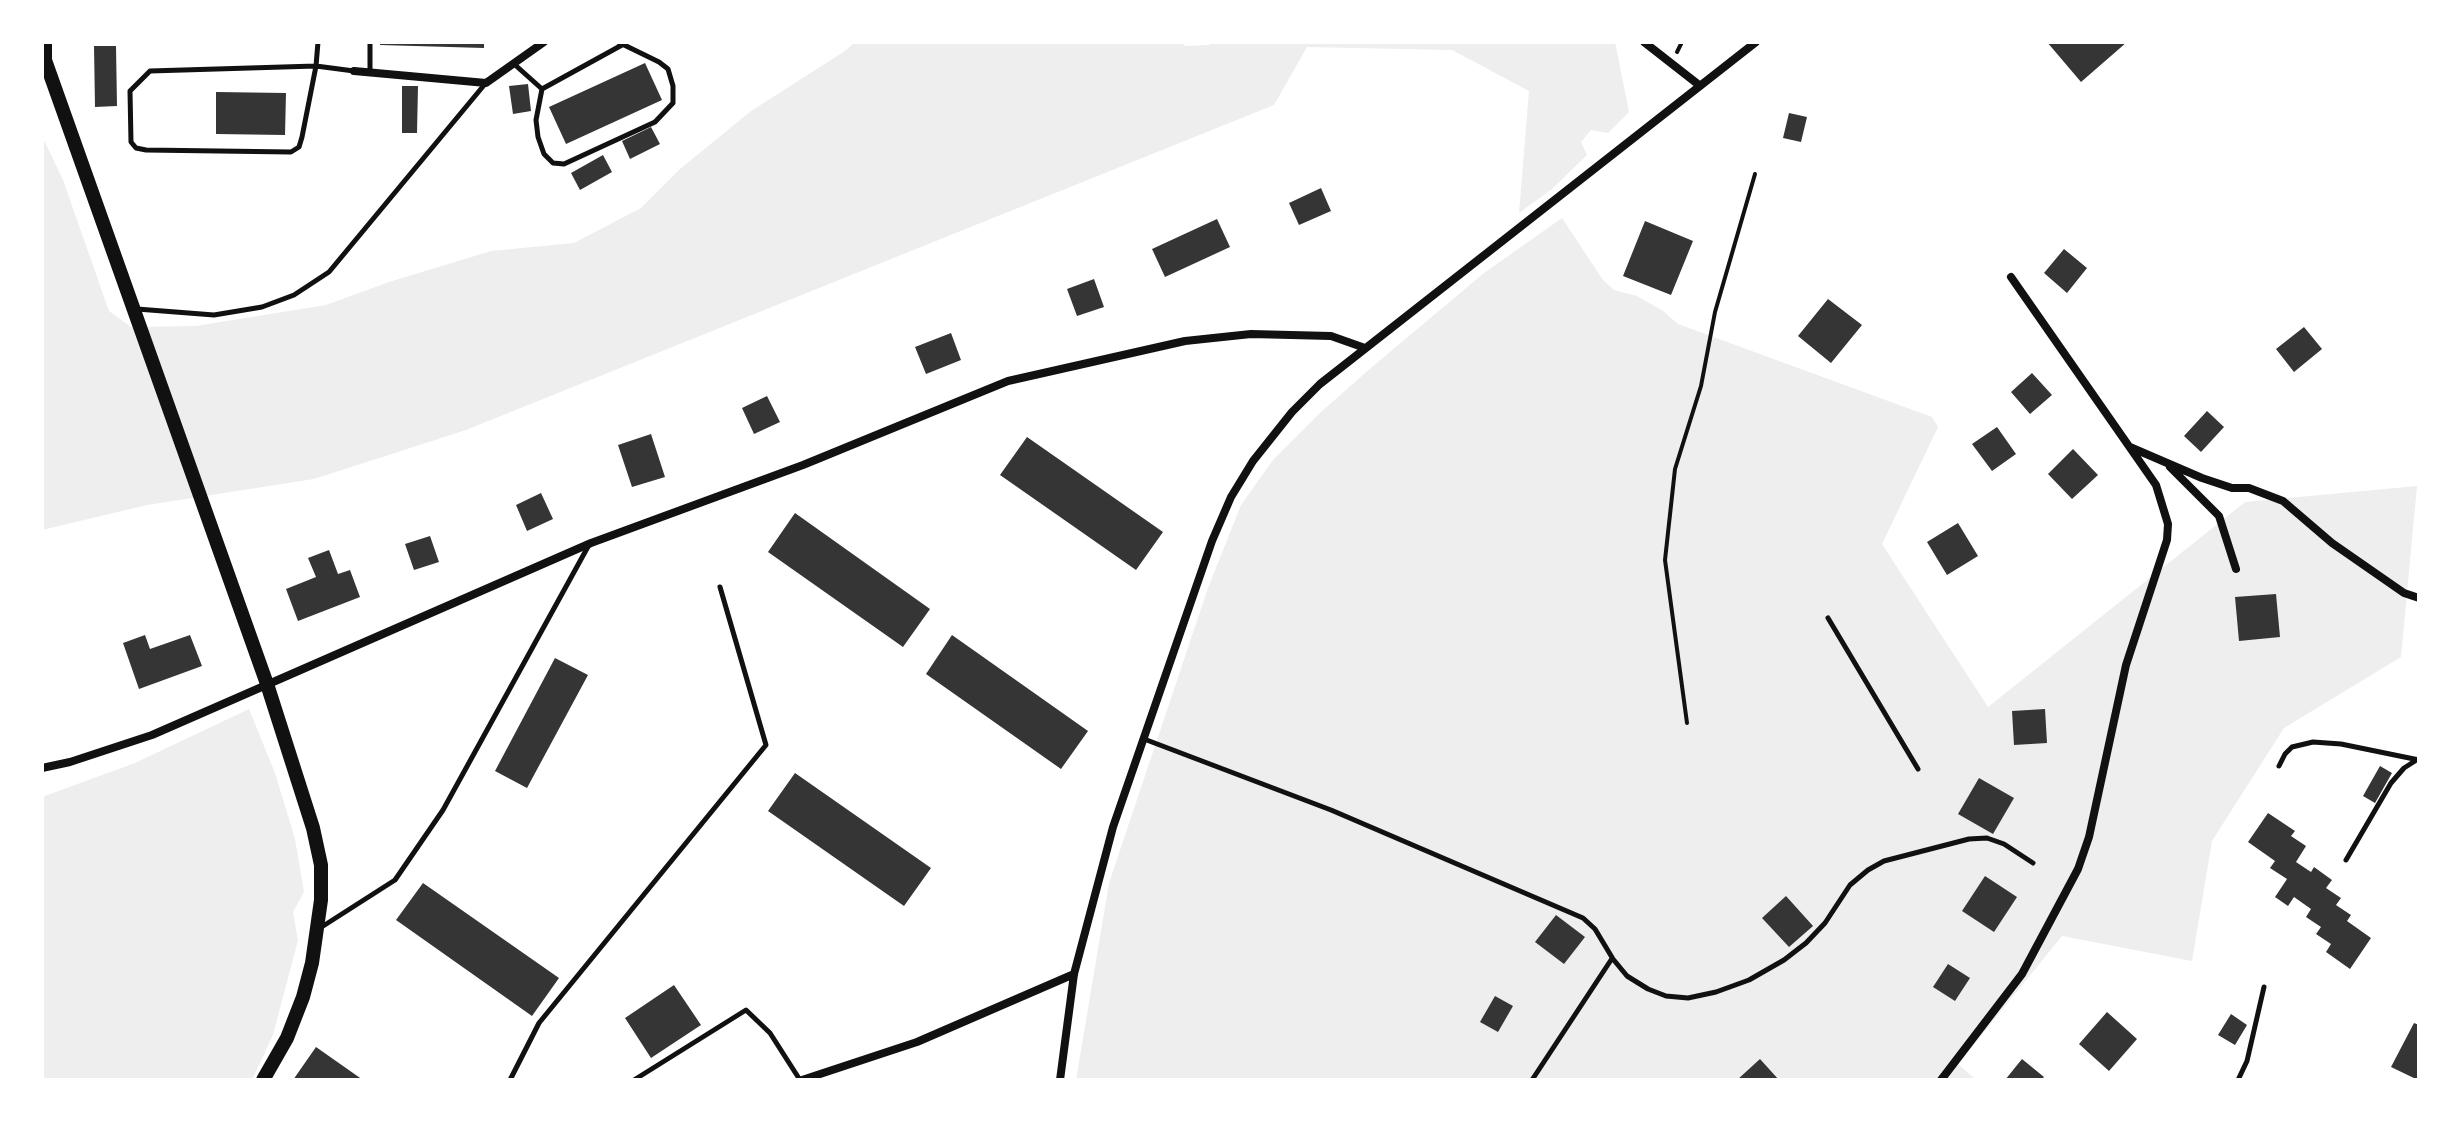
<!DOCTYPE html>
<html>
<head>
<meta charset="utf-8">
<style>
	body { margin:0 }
	#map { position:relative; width:2461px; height:1122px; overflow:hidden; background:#fff; font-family:Helvetica,sans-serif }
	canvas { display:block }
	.frame { position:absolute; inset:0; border:44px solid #fff; pointer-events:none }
</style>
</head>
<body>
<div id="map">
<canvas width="2461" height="1122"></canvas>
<div class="frame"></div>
</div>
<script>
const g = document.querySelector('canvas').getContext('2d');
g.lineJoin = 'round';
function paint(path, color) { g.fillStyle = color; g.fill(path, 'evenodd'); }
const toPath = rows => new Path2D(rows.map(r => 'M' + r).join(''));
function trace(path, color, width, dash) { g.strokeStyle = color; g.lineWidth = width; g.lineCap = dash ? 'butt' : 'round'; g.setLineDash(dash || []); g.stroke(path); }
paint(toPath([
	[855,42,1180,42,1185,46,1209,45,1215,42,1615,42,1629,112,1608,133,1591,130,1581,142,1587,155,1552,189,1519,213,1529,91,1452,50,1307,47,1274,105,466,430,314,479,147,505,42,530,42,136,63,180,109,311,131,327,196,326,326,305,389,282,491,251,574,243,641,208,680,169,751,111,845,51],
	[1562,218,1603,280,1614,290,1637,296,1663,311,1678,324,1932,417,1938,427,1882,544,1988,707,2245,502,2417,486,2401,657,2284,728,2212,841,2192,961,2062,936,1958,1064,1976,1080,1076,1080,1109,883,1208,588,1241,505,1273,460,1322,411,1372,367,1484,273],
	[249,709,275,773,295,839,304,892,293,912,298,940,273,1035,252,1080,42,1080,42,797,135,763]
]), '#eee');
paint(toPath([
	[380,42,484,42,484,48,380,45],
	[2047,42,2127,42,2081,82],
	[94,46,116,46,117,106,95,107],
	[645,63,662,100,566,144,549,107],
	[528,84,531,111,513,114,509,86],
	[402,86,418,86,417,133,402,133],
	[216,92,286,93,285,135,216,134],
	[1789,113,1807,117,1801,142,1783,138],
	[651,127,660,144,630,159,622,141],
	[603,155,612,172,580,190,571,173],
	[1321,188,1331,211,1299,225,1289,203],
	[1217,219,1230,247,1165,277,1152,249],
	[1645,221,1693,241,1671,295,1623,276],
	[2064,249,2087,268,2067,293,2044,273],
	[1094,279,1104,307,1077,316,1067,289],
	[1828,299,1862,325,1831,363,1798,336],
	[2304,327,2322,349,2294,372,2276,349],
	[951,333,961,360,926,374,915,347],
	[2032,373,2052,395,2030,414,2011,392],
	[767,396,780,422,754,434,742,408],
	[2207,411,2224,427,2201,452,2184,436],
	[1997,427,2016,454,1992,471,1972,444],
	[651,434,665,477,632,487,618,445],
	[1027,437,1163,532,1136,570,1000,475],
	[2073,449,2098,475,2072,499,2048,474],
	[541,493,553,519,527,531,516,505],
	[795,513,930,609,903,647,768,552],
	[1958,523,1978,556,1947,575,1927,542],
	[430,536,439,562,414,570,405,544],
	[329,550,338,574,350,570,360,597,298,621,286,589,316,577,308,558],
	[2276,594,2280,637,2239,641,2235,597],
	[145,635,150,649,190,635,202,666,139,689,123,643],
	[952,635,1088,731,1061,769,926,674],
	[555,658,588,675,527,788,495,771],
	[2045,709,2047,743,2014,745,2012,711],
	[2380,766,2392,773,2375,803,2363,796],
	[795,773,931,868,904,906,768,811],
	[1979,778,2014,798,1993,834,1958,814],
	[2268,813,2295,831,2291,836,2306,846,2296,862,2311,872,2314,867,2332,880,2326,888,2341,898,2336,905,2351,915,2347,921,2371,938,2350,969,2326,952,2331,944,2316,934,2321,927,2306,917,2311,909,2294,897,2288,906,2275,897,2287,879,2270,868,2275,861,2248,842],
	[1985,876,2017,897,1994,932,1962,911],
	[423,883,559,978,532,1016,396,920],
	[1786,896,1813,926,1789,947,1762,918],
	[1556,915,1585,937,1564,964,1535,942],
	[1948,964,1970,978,1955,1001,1933,987],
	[674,985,701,1025,651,1058,625,1018],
	[1495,996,1513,1006,1498,1032,1480,1022],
	[2107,1012,2137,1039,2109,1071,2079,1044],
	[2231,1014,2247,1025,2235,1045,2218,1035],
	[2414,1023,2419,1025,2418,1080,2391,1067],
	[316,1047,363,1080,293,1080],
	[1760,1059,1779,1080,1737,1080],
	[2022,1059,2044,1077,2041,1080,2005,1080]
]), '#353535');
trace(toPath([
	[1677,52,1682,42],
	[1687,723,1665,560,1675,469,1701,386,1715,312,1755,174]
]), '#111', 4);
trace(toPath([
	[318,42,316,66,302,137,299,147,291,152,146,150,136,148,131,142,130,91,150,71,316,66,354,71],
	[514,64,542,89,536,120,538,137,544,154,553,163,564,164,655,122,673,103,673,86,668,69,659,62,618,42],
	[370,72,370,42],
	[542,89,622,45],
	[137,309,214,315,262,307,294,295,329,272,485,84],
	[1828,618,1918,769],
	[1144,739,1331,810,1583,918,1595,929,1613,959,1627,976,1648,989,1666,996,1688,998,1716,992,1749,980,1784,960,1806,943,1825,923,1850,885,1868,870,1884,861,1969,839,1987,838,2004,844,2033,863],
	[2279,766,2285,754,2292,747,2313,742,2341,744,2419,760],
	[2346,860,2391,783,2404,768,2415,761],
	[320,928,395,880,443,810,590,543],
	[510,1080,539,1023,766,745,720,587],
	[634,1080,746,1010,770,1033,800,1080],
	[1532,1080,1611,960],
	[2238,1080,2247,1061,2264,987]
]), '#111', 5);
trace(toPath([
	[1644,42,1699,85],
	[354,71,486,83,544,42],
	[2130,447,2202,478,2232,488,2249,488,2283,501,2332,543,2404,593,2419,598],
	[2170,467,2219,516,2236,569],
	[42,768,70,762,152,735,591,543,803,465,1008,381,1185,341,1251,334,1331,336,1365,348],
	[802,1080,917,1042,1074,974],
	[1060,1080,1074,974,1113,827,1212,541,1231,497,1253,461,1292,412,1320,384,1756,42],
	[1941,1080,2022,974,2078,869,2089,837,2126,665,2167,540,2168,524,2156,485,2011,277]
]), '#111', 8);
trace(toPath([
	[45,42,45,60,267,684,313,828,321,865,321,900,312,963,303,997,287,1038,263,1080]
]), '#111', 14);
</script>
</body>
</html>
